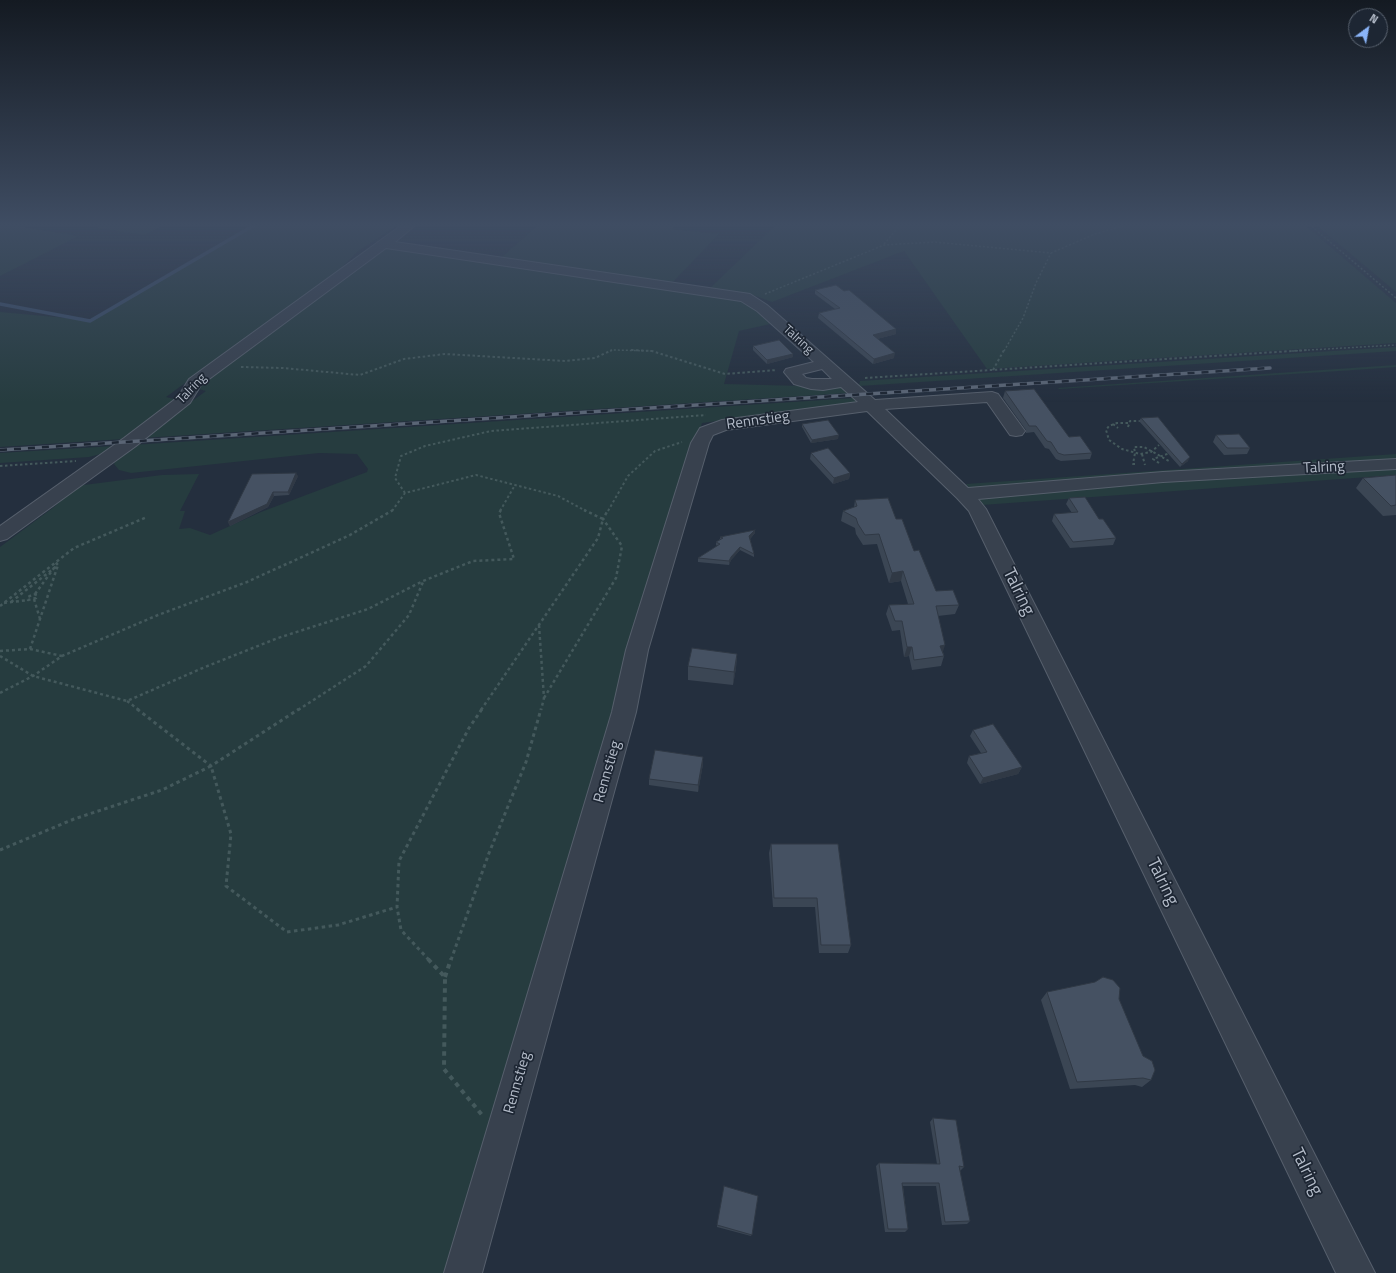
<!DOCTYPE html>
<html>
<head>
<meta charset="utf-8">
<style>
	body { margin:0 }
	#map { position:relative; width:1396px; height:1273px; overflow:hidden; background:#242f3e; font-family:"Titillium Web",sans-serif }
	canvas { display:block }
	.north { position:absolute; left:1348px; top:8px; width:40px; height:40px; box-sizing:border-box; background:#1d2633; border:1px solid #59626f; border-radius:50%; rotate:32deg; font-size:11px; font-weight:700; line-height:16px; text-align:center; color:#b4bcc9 }
	.north::after { content:''; display:block; margin:auto; width:14px; height:18px; background:#8ab4f8; clip-path:polygon(50% 0,100% 100%,50% 72%,0 100%) }
</style>
</head>
<body>
<div id="map">
<canvas width="1396" height="1273"></canvas>
<div class="north">N</div>
</div>
<script>
const g = document.querySelector('canvas').getContext('2d');
g.lineJoin = 'round';
function paint(path, color) { g.fillStyle = color; g.fill(path, 'evenodd'); }
const toPath = rows => new Path2D(rows.map(r => 'M' + r).join(''));
function trace(path, color, width, dash) { g.strokeStyle = color; g.lineWidth = width; g.lineCap = dash ? 'butt' : 'round'; g.setLineDash(dash || []); g.stroke(path); }
function label(font, color, halo, rows, align = 'center') {
  g.font = font + ' "Titillium Web",sans-serif'; g.lineWidth = 3.5; g.setLineDash([]); g.textBaseline = 'middle'; g.strokeStyle = halo; g.fillStyle = color; for (const [text, x, y, turn = 0] of rows) {
    g.save(); g.translate(x, y); g.rotate((+turn || 0) * Math.PI / 180); g.textAlign = isNaN(turn) ? turn : align; if (halo) g.strokeText(text, 0, 0); g.fillText(text, 0, 0); g.restore();
  }
}
paint(toPath([
	[0,224,5,224,79,236,0,276],
	[104,224,166,224,145,235,96,228],
	[254,224,400,224,358,251,343,266,345,266,166,397,178,400,124,439,0,447,0,312,89,320],
	[539,224,676,224,672,229,719,234,672,283,501,258],
	[777,224,1304,224,1396,303,1396,343,987,369,904,251,772,302,753,295,709,289],
	[1315,224,1396,224,1396,292],
	[387,247,735,298,747,303,770,324,739,331,724,384,843,387,849,393,142,438,206,391,195,388],
	[1396,347,1396,351,859,386,860,381],
	[1396,365,1396,367,1354,370,1059,389,1058,388],
	[854,398,859,403,702,423,632,647,450,1273,0,1273,0,547,54,507,76,486,162,475,199,474,180,511,185,511,179,529,190,528,210,535,261,512,367,472,368,469,357,454,319,453,131,473,119,470,114,464,118,455,132,445],
	[114,446,104,453,89,457,0,463,0,453],
	[1396,454,1396,475,982,505,966,484]
]), '#263c3f');
trace(toPath([
	[0,304,90,321,256,224]
]), '#394c67', 3.5);
const minor = toPath([
	[403,224,417,224,395,242,750,294,767,305,875,400,992,392,998,394,1025,431,1022,435,1016,436,1010,435,987,402,885,409,968,488,1163,472,1396,459,1396,469,1163,482,978,499,986,509,1375,1273,1336,1273,969,511,957,498,867,411,726,430,713,435,709,443,648,650,636,712,482,1273,444,1273,612,712,626,650,691,443,700,428,722,420,858,402,841,387,823,390,811,389,794,384,784,372,786,369,814,362,757,311,741,301,386,248,201,385,190,403,136,446,7,539,0,541,0,526,124,438,178,397,189,379,403,224],
	[822,369,832,379,812,379,806,378,802,374,822,369]
]);
trace(minor, '#565f6c', 2);
trace(toPath([
	[1309,224,1396,298],
	[884,244,901,224],
	[765,294,884,245,934,242,1051,253,1095,234,1130,224],
	[610,351,613,350,653,351],
	[1004,351,1023,318,1036,283,1051,253],
	[1292,351,1396,345]
]), '#44595c', 1.5, [2, 2]);
trace(toPath([
	[631,350,652,351,725,374,777,370],
	[241,367,283,368,360,375,404,359,445,354,565,361,595,358,612,350],
	[993,370,1004,350],
	[865,378,1308,350],
	[1128,423,1117,423,1109,426,1106,430,1109,440,1122,449,1140,454,1151,452,1159,445],
	[1113,424,1118,428],
	[1128,427,1130,421,1141,421],
	[1142,454,1145,465],
	[1159,463,1153,459,1170,453],
	[1135,464,1133,464,1135,453,1134,447,1144,447,1169,461],
	[0,466,76,461],
	[405,493,395,478,401,456,425,446,491,431,706,415],
	[392,511,405,493,476,475,558,496,586,511],
	[500,511,515,485],
	[608,511,628,476,655,451,682,442]
]), '#44595c', 2, [2.5, 2.5]);
trace(toPath([
	[34,594,37,595,36,598,28,600,28,597,34,594],
	[35,594,54,568],
	[34,599,40,619],
	[11,602,58,565,55,562],
	[4,603,28,600],
	[0,606,74,548,147,517],
	[539,625,544,698,541,710],
	[30,649,62,656],
	[0,651,30,649,58,565],
	[0,656,33,676,127,701,205,667,278,638,368,609,423,581,473,561,514,559,499,513,501,510],
	[0,693,33,676,62,656,158,615,247,582,350,535,393,510],
	[544,698,616,578,622,546,603,519,608,510],
	[127,701,139,710],
	[298,710,366,666,409,615,423,582],
	[481,710,598,538,603,519,584,510]
]), '#44595c', 2.5, [3, 3]);
trace(toPath([
	[137,709,211,766,299,709],
	[0,850,74,819,162,790,211,766,231,834,226,886,287,932,338,925,397,907],
	[429,960,401,930,397,907,399,861,469,728,482,709],
	[451,960,489,853,526,762,541,709]
]), '#44595c', 3, [3.5, 3.5]);
trace(toPath([
	[428,959,445,977,444,1069,482,1115],
	[445,977,451,959]
]), '#44595c', 4, [4.5, 4.5]);
paint(minor, '#38414e');
const rail = toPath([
	[0,450,1270,368]
]);
trace(rail, '#5a6575', 3.5);
trace(rail, '#1d2633', 2.5, [7]);
paint(toPath([
	[815,290,896,334,877,339,894,358,873,364,818,318,819,313,835,309,815,294],
	[753,346,793,357,767,364,753,350],
	[1005,391,1069,437,1092,453,1090,459,1061,461,1056,459,1049,449,1045,448,1034,432,1026,433,1026,430,1003,398],
	[1141,418,1188,461,1180,467,1139,421],
	[802,424,838,439,811,443,802,427],
	[1216,435,1250,448,1247,454,1224,455,1213,442],
	[811,453,850,473,849,479,833,484,810,459],
	[1396,475,1396,515,1383,516,1356,488,1363,478],
	[298,476,289,495,274,496,268,507,230,526,228,522],
	[1069,498,1099,519,1116,538,1113,545,1070,548,1052,521,1054,514,1072,513,1066,504],
	[855,500,896,519,936,591,959,605,955,614,938,616,943,652,944,656,941,666,912,670,909,656,904,657,900,630,892,631,886,614,889,605,908,604,901,581,889,583,877,544,863,545,856,534,855,528,841,521,843,511,854,507],
	[755,533,750,539,754,554,754,557,740,550,731,560,729,565,698,562,698,558,717,546,716,545,716,542,720,539,720,537],
	[737,654,736,668,733,685,688,680,688,666],
	[973,730,1022,767,1018,774,980,784,967,763,969,756,981,753,970,736],
	[703,757,703,764,698,792,649,785,649,779],
	[771,844,838,844,851,945,848,953,819,953,815,907,773,907,769,853],
	[1047,992,1119,999,1151,1080,1142,1087,1135,1085,1070,1089,1041,1000],
	[933,1118,964,1167,960,1171,970,1221,967,1224,942,1225,936,1186,903,1186,908,1229,905,1232,885,1232,876,1166,879,1163,937,1164,930,1122],
	[758,1196,751,1236,717,1227,717,1225]
]), '#3b4654');
paint(toPath([
	[896,329,896,334,873,340,873,335],
	[895,353,894,358,873,364,874,359],
	[793,354,793,357,767,364,767,360],
	[839,435,838,439,811,443,812,440],
	[1190,457,1188,461,1180,467,1182,464],
	[296,473,298,476,289,495,288,492],
	[850,473,849,479,833,484,834,478],
	[273,492,274,496,268,507,230,526,228,522],
	[755,530,755,533,749,540,749,536],
	[740,547,740,550,731,560,729,565,729,561,731,557],
	[903,571,901,581,889,583,892,573],
	[945,645,942,655,940,646],
	[907,647,912,647,909,656,904,657],
	[737,654,736,668,733,685,734,672],
	[703,757,703,764,698,792,698,785],
	[1022,767,1018,774,980,784,983,778]
]), '#303945');
const building = toPath([
	[836,285,844,291,849,290,896,329,873,335,895,353,874,359,819,313,840,308,815,290,836,285],
	[779,340,793,354,767,360,753,346,779,340],
	[1034,389,1069,437,1080,436,1092,453,1064,455,1058,453,1051,442,1047,441,1036,426,1029,426,1028,424,1005,391,1034,389],
	[1158,417,1190,457,1182,464,1141,418,1158,417],
	[828,420,839,435,812,440,802,424,828,420],
	[1239,434,1250,448,1227,448,1216,435,1239,434],
	[828,448,850,473,834,478,811,453,828,448],
	[296,473,288,492,273,492,267,504,228,522,252,474,296,473],
	[1396,475,1396,505,1391,506,1363,478,1396,475],
	[1085,497,1099,519,1103,519,1116,538,1073,542,1054,514,1078,512,1069,498,1085,497],
	[888,498,896,519,902,519,914,551,919,550,936,591,953,590,959,605,936,606,945,645,940,646,944,656,914,660,912,647,907,647,902,621,895,621,889,605,914,604,903,571,892,573,879,534,865,535,858,524,856,518,843,511,857,506,855,500,888,498],
	[755,530,749,536,754,554,740,547,731,557,729,561,698,558,720,544,716,542,723,538,720,537,755,530],
	[692,648,737,654,734,672,688,666,692,648],
	[993,724,1022,767,983,778,969,756,987,752,973,730,993,724],
	[655,750,703,757,698,785,649,779,655,750],
	[771,844,838,844,851,945,821,945,817,898,774,898,771,844],
	[1103,977,1113,980,1120,988,1119,999,1143,1056,1152,1061,1155,1070,1151,1080,1143,1078,1077,1082,1047,992,1095,982,1103,977],
	[933,1118,956,1120,964,1167,959,1166,970,1221,945,1222,939,1183,902,1183,908,1229,888,1229,879,1163,940,1164,933,1118],
	[724,1186,758,1196,752,1235,717,1225,724,1186]
]);
paint(building, '#455162');
trace(building, '#303945', 1);
const sky = g.createLinearGradient(0, 0, 0, 402);
sky.addColorStop(0, '#141a22');
sky.addColorStop(0.56, '#3f4d63');
sky.addColorStop(1, '#3f4d6300');
g.fillStyle = sky;
g.fillRect(0, 0, 1396, 402);
label('13px', '#b4bcc9', '#1d2633', [
	["Talring",798,340,42],
	["Talring",192,389,-46]
]);
label('15px', '#b4bcc9', '#1d2633', [
	["Rennstieg",758,421,-8],
	["Talring",1324,468,-3],
	["Rennstieg",608,772,-74],
	["Rennstieg",518,1083,-74]
]);
label('18px', '#b4bcc9', '#1d2633', [
	["Talring",1018,592,64],
	["Talring",1162,882,64],
	["Talring",1306,1172,64]
]);
</script>
</body>
</html>
